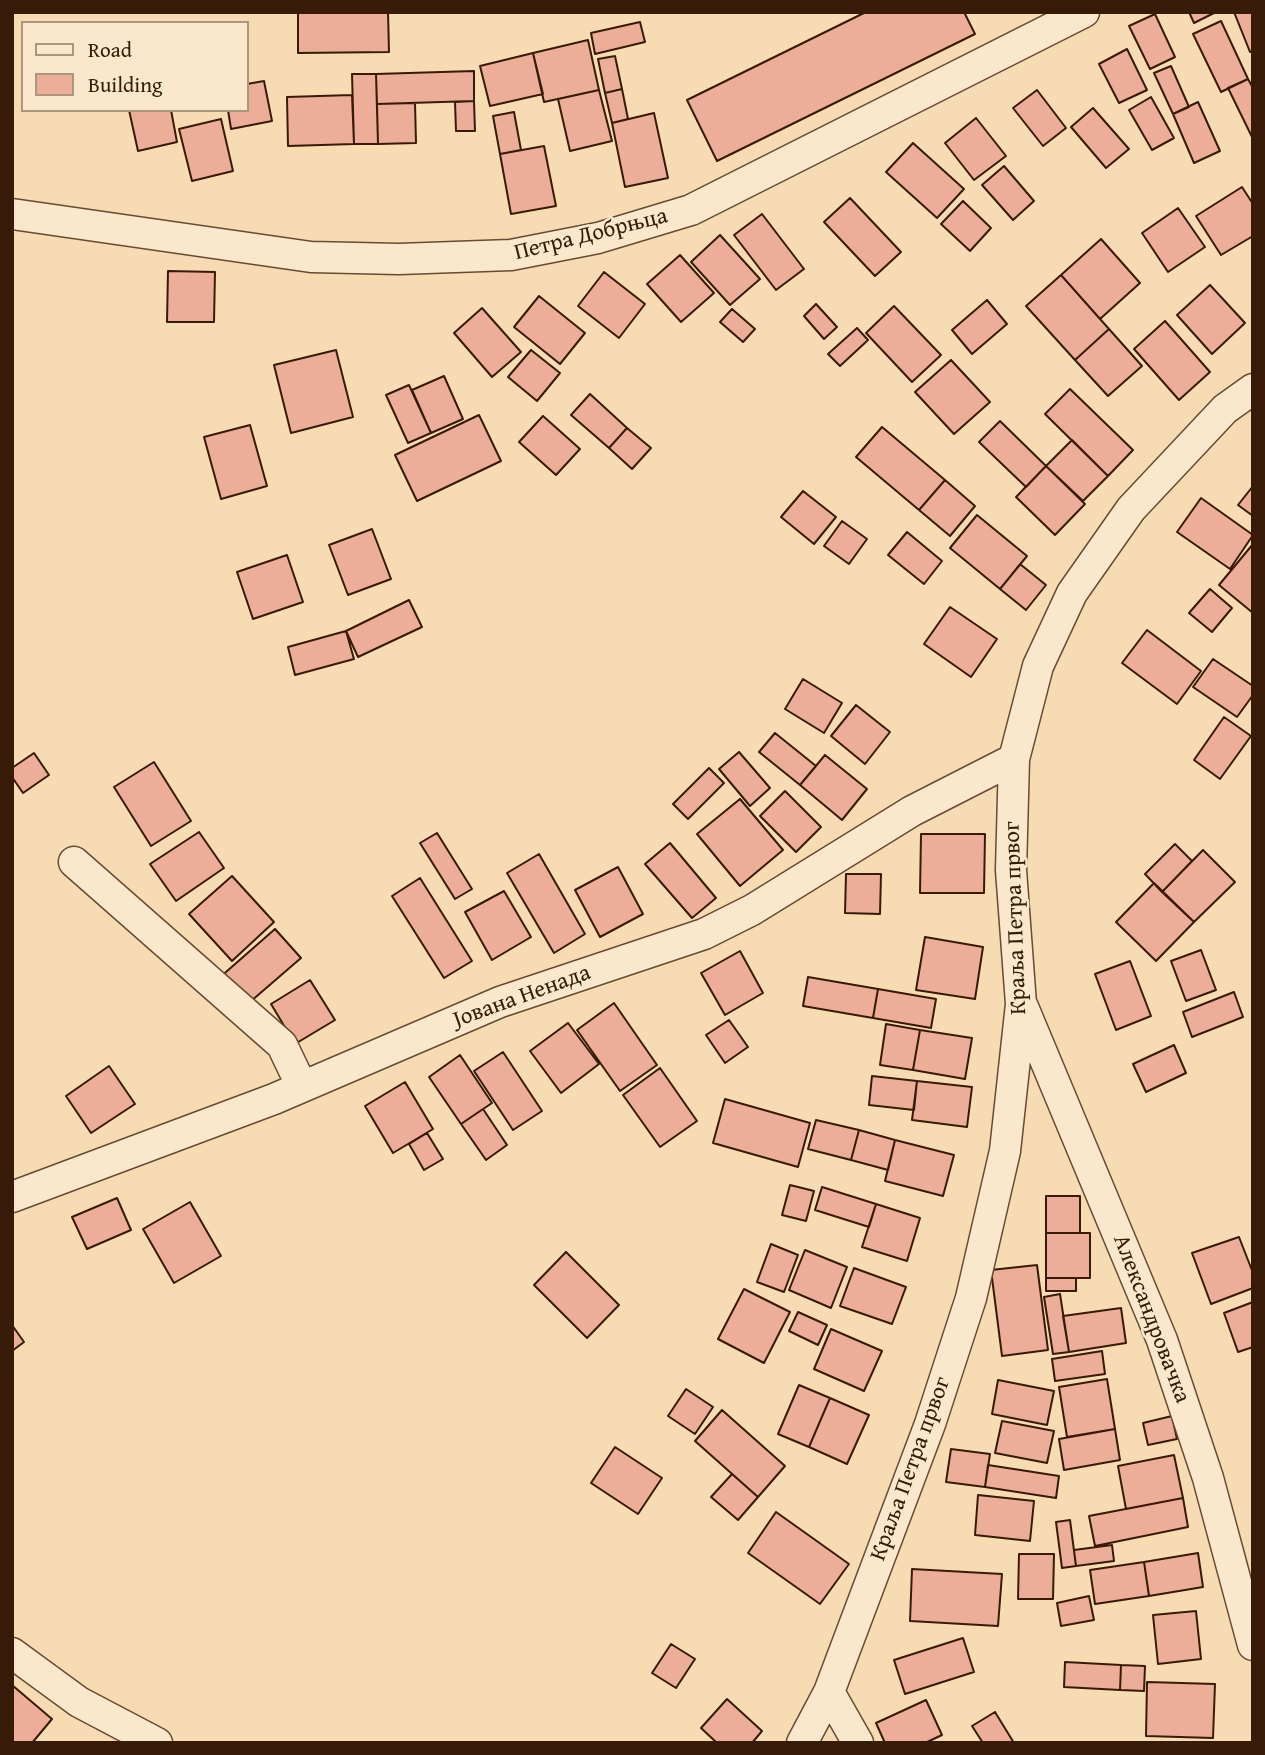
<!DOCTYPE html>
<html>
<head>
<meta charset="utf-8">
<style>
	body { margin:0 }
	#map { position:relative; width:1265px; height:1755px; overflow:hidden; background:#f7dbb2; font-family:"Gentium Book Plus",serif }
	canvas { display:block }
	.frame { position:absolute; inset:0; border:14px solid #371b08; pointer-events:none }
	.legend { position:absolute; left:21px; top:21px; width:228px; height:91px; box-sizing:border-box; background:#fae8cd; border:2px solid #ac967e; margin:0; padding:9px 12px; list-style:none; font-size:21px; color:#371b08 }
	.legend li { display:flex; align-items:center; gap:14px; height:35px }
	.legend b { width:35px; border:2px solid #ac967e }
</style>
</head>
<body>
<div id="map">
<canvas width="1265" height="1755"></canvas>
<div class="frame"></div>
<ul class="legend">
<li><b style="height:9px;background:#fae8cd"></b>Road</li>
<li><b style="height:19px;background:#ecae98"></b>Building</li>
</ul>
</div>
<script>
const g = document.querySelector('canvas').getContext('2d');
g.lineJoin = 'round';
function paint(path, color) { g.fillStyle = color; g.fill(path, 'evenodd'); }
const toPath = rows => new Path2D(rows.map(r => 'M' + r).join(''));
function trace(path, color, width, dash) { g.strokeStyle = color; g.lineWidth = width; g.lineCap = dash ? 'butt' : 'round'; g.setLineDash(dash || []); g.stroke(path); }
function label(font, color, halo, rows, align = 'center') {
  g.font = font + ' "Gentium Book Plus",serif'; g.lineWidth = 5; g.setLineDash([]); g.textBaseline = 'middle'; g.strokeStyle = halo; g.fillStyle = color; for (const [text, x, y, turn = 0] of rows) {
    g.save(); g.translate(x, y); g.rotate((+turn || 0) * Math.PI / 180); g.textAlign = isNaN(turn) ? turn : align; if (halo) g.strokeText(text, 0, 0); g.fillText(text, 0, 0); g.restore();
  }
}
const building = toPath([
	[298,12,388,12,389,52,298,53,298,12],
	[866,12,964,12,975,34,717,161,687,100,866,12],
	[1189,12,1216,12,1194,23,1189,12],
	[1234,12,1253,12,1253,51,1250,52,1234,12],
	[1155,14,1175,57,1150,69,1129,26,1155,14],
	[1221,21,1248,79,1221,92,1193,34,1221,21],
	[640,22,645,42,595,54,591,33,640,22],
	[588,40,599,90,544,102,533,53,588,40],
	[1127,49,1147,90,1119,103,1099,64,1127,49],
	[533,53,543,94,490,106,480,66,533,53],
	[615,56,622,89,605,93,598,59,615,56],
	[1171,66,1189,107,1173,114,1154,73,1171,66],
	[474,71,474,101,377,104,376,74,474,71],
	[352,74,376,74,378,144,354,144,352,74],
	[1248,79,1253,88,1253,139,1228,88,1248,79],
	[264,81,272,121,231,129,228,110,247,110,247,84,264,81],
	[622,89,628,119,612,123,605,93,622,89],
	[599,90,612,141,570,151,558,99,599,90],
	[1037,90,1066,128,1043,146,1013,108,1037,90],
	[352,95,354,144,288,146,287,97,352,95],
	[1151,97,1174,138,1152,150,1129,110,1151,97],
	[474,101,475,131,456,131,455,102,474,101],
	[1198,102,1220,151,1194,163,1173,114,1198,102],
	[415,103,416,143,378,144,377,104,415,103],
	[1093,108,1129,149,1106,168,1071,127,1093,108],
	[129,110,171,110,177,142,138,151,129,110],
	[514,112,521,150,500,154,493,116,514,112],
	[654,113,668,178,625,187,612,123,654,113],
	[976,118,1006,156,974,180,945,143,976,118],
	[221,119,233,171,192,181,179,129,221,119],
	[913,143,964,189,937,218,886,172,913,143],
	[544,146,556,206,511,214,500,154,544,146],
	[1004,166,1034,201,1013,220,982,185,1004,166],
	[1242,187,1253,204,1253,236,1221,255,1196,216,1242,187],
	[850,198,901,252,875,276,824,222,850,198],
	[963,201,991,228,970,251,941,224,963,201],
	[1178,208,1205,247,1168,272,1142,233,1178,208],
	[762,214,804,269,776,290,734,235,762,214],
	[720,235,760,279,730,305,691,262,720,235],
	[1101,239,1140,283,1100,319,1061,275,1101,239],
	[680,255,714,293,681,322,647,284,680,255],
	[168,271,215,272,214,322,167,322,168,271],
	[604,272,645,304,619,338,578,306,604,272],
	[1061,275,1109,329,1075,360,1026,306,1061,275],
	[1210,285,1245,323,1212,354,1177,315,1210,285],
	[539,296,585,333,560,364,514,327,539,296],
	[987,300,1007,324,972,354,952,330,987,300],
	[816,304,837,327,824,339,804,316,816,304],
	[894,306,941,355,912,382,866,333,894,306],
	[482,308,521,352,492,377,454,333,482,308],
	[732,309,755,329,743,342,720,322,732,309],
	[1165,321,1210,372,1179,400,1134,349,1165,321],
	[857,328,868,340,840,366,828,354,857,328],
	[1109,329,1142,366,1108,396,1075,360,1109,329],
	[336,350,353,417,291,433,274,365,336,350],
	[531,350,560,373,537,401,508,377,531,350],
	[951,360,990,402,954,434,915,392,951,360],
	[444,376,463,419,431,433,412,390,444,376],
	[409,385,431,433,408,443,386,395,409,385],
	[1070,389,1133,450,1108,476,1045,414,1070,389],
	[590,394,627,428,609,448,571,415,590,394],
	[479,415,501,461,417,501,395,455,479,415],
	[543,416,580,449,556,475,519,442,543,416],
	[1000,421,1046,466,1026,487,979,442,1000,421],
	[250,425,267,486,221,499,204,437,250,425],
	[882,427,945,480,919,510,856,457,882,427],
	[627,428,651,448,632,469,609,448,627,428],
	[1072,440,1108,476,1083,501,1046,466,1072,440],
	[1046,466,1085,504,1055,535,1016,497,1046,466],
	[945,480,975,506,950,536,919,510,945,480],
	[1253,486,1253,516,1238,505,1253,486],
	[803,491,836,517,814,544,781,517,803,491],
	[1201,498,1253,535,1230,569,1177,532,1201,498],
	[977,515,1027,556,1000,589,950,548,977,515],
	[842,521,867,539,849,564,824,546,842,521],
	[372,529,391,579,348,595,329,545,372,529],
	[907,532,942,561,924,584,888,555,907,532],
	[1253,544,1253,613,1219,585,1253,544],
	[287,555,303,602,253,619,237,572,287,555],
	[1020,564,1046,585,1026,610,1000,589,1020,564],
	[1210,589,1232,608,1212,632,1189,613,1210,589],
	[409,600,422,627,358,657,346,631,409,600],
	[950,607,997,639,971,677,924,644,950,607],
	[1147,630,1201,671,1177,704,1122,663,1147,630],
	[346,631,354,659,295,675,288,647,346,631],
	[1213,659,1253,686,1253,695,1237,717,1193,687,1213,659],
	[803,679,842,703,824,733,785,709,803,679],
	[856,705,890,732,865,764,831,736,856,705],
	[1224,717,1251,736,1220,779,1194,760,1224,717],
	[775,733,816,766,800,785,759,752,775,733],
	[739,752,770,788,750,806,719,769,739,752],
	[34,753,49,775,23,793,12,777,12,768,34,753],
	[825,755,867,789,842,820,800,785,825,755],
	[154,762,191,821,151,846,114,787,154,762],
	[709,768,724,783,688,819,673,804,709,768],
	[785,791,821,827,796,852,760,816,785,791],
	[740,799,783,850,740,886,697,834,740,799],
	[199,832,224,868,176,901,150,864,199,832],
	[437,833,472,889,455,899,420,843,437,833],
	[921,834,985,834,984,893,920,893,921,834],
	[670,843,716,898,692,918,645,864,670,843],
	[1175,844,1192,861,1162,892,1145,874,1175,844],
	[1203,850,1235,882,1194,922,1162,892,1203,850],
	[539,854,585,934,554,953,507,873,539,854],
	[618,867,643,914,600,937,575,890,618,867],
	[846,874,881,874,880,914,845,913,846,874],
	[232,876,274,922,232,961,189,914,232,876],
	[420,878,472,961,444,978,392,896,420,878],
	[1154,883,1194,922,1156,961,1116,922,1154,883],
	[504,891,531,937,492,960,465,912,504,891],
	[275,929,301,958,243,1008,218,979,275,929],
	[925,937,983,947,975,999,916,990,925,937],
	[1201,950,1216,990,1186,1001,1171,961,1201,950],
	[740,951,763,993,725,1015,701,973,740,951],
	[1130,961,1151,1016,1116,1030,1095,974,1130,961],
	[808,977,878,989,873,1018,803,1006,808,977],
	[310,980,335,1020,295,1044,271,1004,310,980],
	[878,989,936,999,931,1028,873,1018,878,989],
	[1234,992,1243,1017,1192,1037,1183,1012,1234,992],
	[614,1003,657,1065,620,1091,577,1030,614,1003],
	[729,1020,748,1047,725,1063,706,1035,729,1020],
	[568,1023,599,1064,561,1093,530,1051,568,1023],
	[886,1024,920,1030,913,1070,880,1065,886,1024],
	[920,1030,972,1038,965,1079,913,1070,920,1030],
	[1174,1045,1186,1073,1146,1092,1133,1064,1174,1045],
	[503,1052,542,1111,513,1130,474,1071,503,1052],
	[460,1055,492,1103,461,1124,429,1077,460,1055],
	[109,1066,135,1104,91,1133,66,1096,109,1066],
	[660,1068,697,1121,660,1147,623,1095,660,1068],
	[872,1076,917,1081,914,1110,869,1105,872,1076],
	[917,1081,972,1087,967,1127,912,1120,917,1081],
	[405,1082,433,1129,393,1153,365,1106,405,1082],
	[725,1099,810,1123,798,1167,713,1143,725,1099],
	[483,1109,507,1145,486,1160,461,1124,483,1109],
	[816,1120,859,1130,851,1160,808,1149,816,1120],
	[859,1130,895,1140,888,1170,851,1160,859,1130],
	[427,1133,443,1159,424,1170,409,1144,427,1133],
	[895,1140,954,1155,943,1196,885,1181,895,1140],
	[790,1185,814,1191,806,1221,782,1215,790,1185],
	[822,1187,876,1204,869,1227,815,1210,822,1187],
	[1046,1196,1080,1196,1080,1233,1046,1233,1046,1196],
	[117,1198,131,1230,87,1249,72,1217,117,1198],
	[190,1202,221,1256,174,1283,143,1229,190,1202],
	[876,1204,920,1218,907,1261,862,1247,876,1204],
	[1046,1233,1090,1233,1090,1278,1046,1278,1046,1233],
	[1239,1237,1253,1273,1253,1288,1211,1304,1192,1253,1239,1237],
	[771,1244,798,1255,784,1292,757,1282,771,1244],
	[805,1250,847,1267,831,1308,789,1290,805,1250],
	[566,1252,619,1305,587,1338,534,1285,566,1252],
	[1037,1265,1048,1350,1002,1356,991,1270,1037,1265],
	[854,1268,906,1287,892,1324,840,1306,854,1268],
	[1046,1278,1076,1278,1076,1291,1046,1291,1046,1278],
	[744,1289,790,1312,764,1363,718,1339,744,1289],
	[1060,1294,1069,1352,1053,1354,1044,1297,1060,1294],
	[1253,1302,1253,1347,1238,1352,1224,1313,1253,1302],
	[1121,1308,1126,1343,1069,1352,1063,1316,1121,1308],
	[798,1312,827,1325,818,1345,789,1331,798,1312],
	[12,1325,24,1342,12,1351,12,1325],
	[831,1329,882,1351,864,1391,814,1369,831,1329],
	[1102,1351,1105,1374,1055,1381,1052,1359,1102,1351],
	[1107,1379,1115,1429,1067,1437,1059,1387,1107,1379],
	[998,1380,1054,1391,1047,1425,992,1414,998,1380],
	[799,1385,830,1398,809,1447,778,1434,799,1385],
	[686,1389,713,1407,695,1434,668,1416,686,1389],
	[830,1398,869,1415,847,1464,809,1447,830,1398],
	[722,1410,785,1466,758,1497,695,1441,722,1410],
	[1172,1416,1177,1439,1148,1445,1143,1423,1172,1416],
	[1002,1421,1054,1431,1047,1463,995,1453,1002,1421],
	[1115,1429,1120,1460,1064,1470,1059,1439,1115,1429],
	[615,1447,662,1478,638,1514,591,1483,615,1447],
	[951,1449,990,1454,985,1487,946,1482,951,1449],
	[1174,1455,1183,1498,1126,1509,1118,1466,1174,1455],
	[988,1465,1059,1476,1056,1498,985,1487,988,1465],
	[732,1474,758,1497,738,1520,711,1497,732,1474],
	[978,1495,1034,1501,1030,1541,975,1535,978,1495],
	[1183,1498,1188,1527,1095,1546,1089,1516,1183,1498],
	[776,1512,849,1564,820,1604,748,1553,776,1512],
	[1070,1520,1076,1566,1062,1568,1056,1522,1070,1520],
	[1112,1545,1114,1561,1076,1566,1074,1550,1112,1545],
	[1198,1553,1203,1587,1149,1596,1144,1562,1198,1553],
	[1019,1554,1054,1554,1053,1599,1018,1599,1019,1554],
	[1144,1562,1149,1596,1095,1604,1090,1570,1144,1562],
	[912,1569,1002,1574,998,1626,910,1621,912,1569],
	[1089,1596,1094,1620,1061,1626,1057,1603,1089,1596],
	[1196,1611,1201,1659,1158,1664,1153,1615,1196,1611],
	[963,1638,974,1672,905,1694,894,1660,963,1638],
	[671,1644,695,1659,676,1688,652,1673,671,1644],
	[1065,1662,1121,1665,1120,1690,1064,1687,1065,1662],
	[1121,1665,1145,1666,1144,1691,1120,1690,1121,1665],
	[1147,1682,1215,1684,1213,1738,1146,1736,1147,1682],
	[12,1685,52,1719,32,1743,12,1743,12,1685],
	[727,1699,762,1731,752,1743,717,1743,701,1728,727,1699],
	[926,1700,942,1735,925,1743,885,1743,876,1723,926,1700],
	[995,1712,1014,1743,983,1743,972,1726,995,1712]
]);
paint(building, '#ecae98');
trace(building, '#371b08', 2);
const minor = toPath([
	[12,214,311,257,399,259,511,255,598,238,691,210,1084,12],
	[74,862,282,1045,302,1087],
	[1023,1007,1162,1340,1208,1478,1253,1645],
	[12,1197,274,1099,500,1002,704,934,752,910,912,811,1014,759],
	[12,1653,79,1702,157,1743],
	[829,1692,858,1743],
	[802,1743,829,1692,930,1424,971,1298,1005,1151,1021,1004,1011,870,1014,759,1038,666,1072,593,1131,509,1225,409,1253,389]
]);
trace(minor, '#674b32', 33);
trace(minor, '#fae8cd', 30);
label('23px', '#371b08', '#fae8cd', [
	["Петра Добрњца",591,235,-14],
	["Краља Петра првог",1016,918,-92],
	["Јована Ненада",522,997,-20],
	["Александровачка",1151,1319,69],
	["Краља Петра првог",911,1469,-70]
]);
</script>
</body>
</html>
